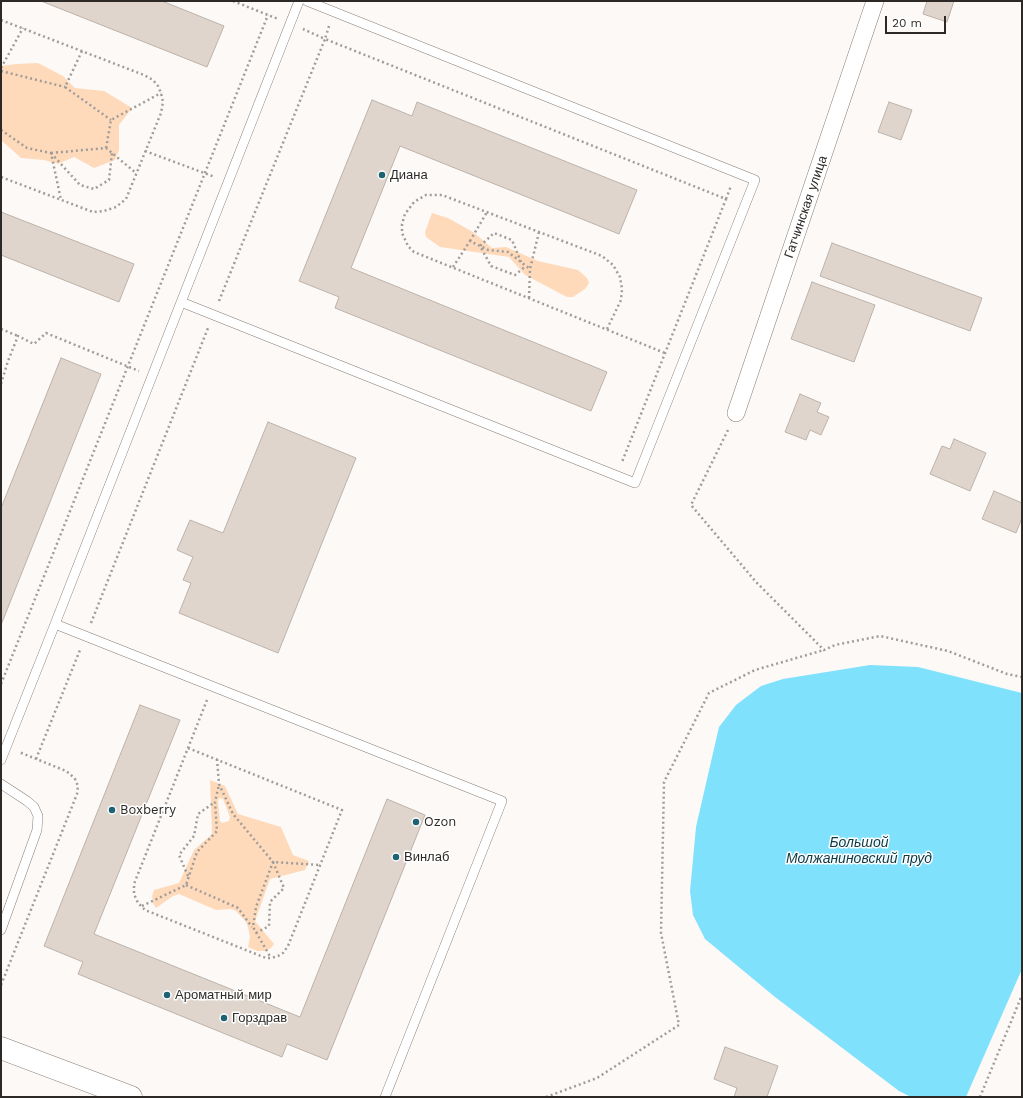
<!DOCTYPE html>
<html>
<head>
<meta charset="utf-8">
<style>
	body { margin:0 }
	#map { position:relative; width:1023px; height:1098px; overflow:hidden; background:#fdf9f6; font-family:"Work Sans",sans-serif }
	canvas { display:block }
	.frame { position:absolute; inset:0; border:2px solid #2d2926; pointer-events:none }
	.scale { position:absolute; left:885px; top:16px; width:61px; height:18px; box-sizing:border-box; border:2px solid #2d2926; border-top:0; padding-left:5px; font-size:12px; line-height:14px; white-space:nowrap; color:#2d2926; -webkit-text-stroke:3px #fff; paint-order:stroke }
</style>
</head>
<body>
<div id="map">
<canvas width="1023" height="1098"></canvas>
<div class="frame"></div>
<div class="scale">20 m</div>
</div>
<script>
const g = document.querySelector('canvas').getContext('2d');
g.lineJoin = 'round';
function paint(path, color) { g.fillStyle = color; g.fill(path, 'evenodd'); }
const toPath = rows => new Path2D(rows.map(r => 'M' + r).join(''));
function trace(path, color, width, dash) { g.strokeStyle = color; g.lineWidth = width; g.lineCap = dash ? 'butt' : 'round'; g.setLineDash(dash || []); g.stroke(path); }
function label(font, color, halo, rows, align = 'center') {
  g.font = font + ' "Work Sans",sans-serif'; g.lineWidth = 3; g.setLineDash([]); g.textBaseline = 'middle'; g.strokeStyle = halo; g.fillStyle = color; for (const [text, x, y, turn = 0] of rows) {
    g.save(); g.translate(x, y); g.rotate((+turn || 0) * Math.PI / 180); g.textAlign = isNaN(turn) ? turn : align; if (halo) g.strokeText(text, 0, 0); g.fillText(text, 0, 0); g.restore();
  }
}
paint(toPath([
	[38,63,63,76,75,88,104,91,132,108,119,125,119,150,115,160,94,168,74,157,58,164,44,160,21,158,1,140,1,66,16,64],
	[432,213,448,218,473,232,492,248,506,247,538,261,578,270,587,278,589,283,585,289,573,297,567,297,525,275,509,257,440,247,426,237,425,232],
	[210,780,225,786,238,814,281,827,293,855,309,861,305,870,270,879,255,921,274,944,271,948,265,951,257,951,248,947,250,937,248,927,246,922,236,911,231,909,216,910,179,894,173,896,156,908,153,903,152,896,154,890,179,883,194,850,212,834],
	[219,798,223,799,230,817,229,821,222,823,220,821,218,801]
]), '#fedabb');
paint(toPath([
	[870,665,918,667,1022,693,1022,969,966,1097,911,1097,899,1091,775,997,705,939,693,915,690,891,696,827,719,727,736,705,761,686,783,679]
]), '#80e1fd');
const building = toPath([
	[41,1,162,1,224,26,207,67,41,1],
	[927,1,954,1,947,22,923,14,927,1],
	[372,100,412,116,417,102,637,190,619,234,400,146,351,268,607,372,591,411,335,308,339,297,299,281,372,100],
	[889,102,912,110,901,140,878,132,889,102],
	[1,212,134,264,119,302,1,255,1,212],
	[832,243,982,298,970,331,820,276,832,243],
	[812,282,875,305,854,362,791,339,812,282],
	[61,358,101,374,1,625,1,508,61,358],
	[800,394,821,403,817,412,829,417,821,435,810,430,806,440,785,432,800,394],
	[268,422,356,458,278,653,179,613,191,583,183,580,193,557,177,550,190,520,223,533,268,422],
	[954,439,986,453,970,491,930,474,942,446,950,449,954,439],
	[994,491,1022,503,1022,518,1016,533,982,519,994,491],
	[140,705,180,720,94,934,300,1017,387,799,425,815,327,1060,287,1044,282,1057,78,974,83,962,44,946,140,705],
	[725,1047,778,1066,767,1097,734,1097,737,1088,714,1079,725,1047]
]);
paint(building, '#dfd5cd');
trace(building, '#bcb2aa', 1);
const service = toPath([
	[181,302,635,483,755,180,307,1],
	[55,624,299,1],
	[1,760,55,624,502,801,385,1097],
	[1,784,27,801,34,807,38,816,37,830,1,930]
]);
const minor = toPath([
	[736,413,875,1]
]);
const tertiary = toPath([
	[1,1048,131,1097]
]);
trace(service, '#887f78', 10);
trace(minor, '#887f78', 18);
trace(tertiary, '#887f78', 23);
trace(toPath([
	[233,1,278,19],
	[1,20,144,75,153,80,158,86,161,93,163,102,161,113,126,199,116,207,104,211,93,212,1,177],
	[329,26,325,39,726,199,622,462],
	[82,51,65,87,111,120],
	[1,68,23,28],
	[1,71,65,87],
	[1,130,27,148,51,153,61,200],
	[106,148,111,120,161,93],
	[145,151,215,177],
	[51,153,80,185,94,189,109,180,112,153],
	[51,153,106,148,136,173],
	[726,199,731,186],
	[470,241,487,212],
	[521,262,512,240,494,233,480,246,491,266,515,275,526,266],
	[453,267,470,241,488,250,508,252,530,269],
	[529,298,530,269,539,232],
	[219,301,325,39,303,29],
	[1,329,18,336],
	[607,329,621,300,622,289,620,277,613,265,602,256,442,195,426,195,414,202,405,214,402,224,402,233,408,246,414,252,665,353],
	[1,384,8,361,18,336,34,344,46,333,139,371],
	[728,430,691,505,756,582,824,650,835,645,880,636,948,651,1007,674,1022,677],
	[91,623,208,328],
	[1,684,268,15],
	[188,748,342,810,288,946,283,953,278,956,271,958,266,958,145,910,138,903,134,894,134,884,188,748,207,700],
	[36,759,80,650],
	[217,759,219,784,233,814,273,862,256,907,253,927,271,958],
	[188,876,179,855,194,836,198,814,215,802],
	[186,885,238,908,252,927],
	[142,906,186,885,197,852,217,831,215,802,219,785],
	[256,933,269,926,270,902,284,888,273,862,320,865],
	[1,985,77,794,78,786,75,779,70,774,66,771,19,752],
	[546,1097,597,1078,679,1025,661,933,664,782,709,693,755,670,824,650],
	[980,1097,1022,995]
]), '#a09c99', 2.5, [2, 3]);
trace(service, '#fff', 9);
trace(minor, '#fff', 17);
trace(tertiary, '#fff', 22);
for (const [x, y, r, color] of [
	[382,175,4,"#1e6374"],
	[112,810,4,"#1e6374"],
	[416,822,4,"#1e6374"],
	[396,857,4,"#1e6374"],
	[167,995,4,"#1e6374"],
	[224,1018,4,"#1e6374"]
]) { const dot = new Path2D(); dot.arc(x, y, r, 0, 2 * Math.PI); g.fillStyle = color; g.fill(dot); trace(dot, '#fff', 1.5); }
label('13px', '#2d2926', '#fff', [
	["Диана",390,175],
	["Boxberry",120,810],
	["Ozon",424,822],
	["Винлаб",404,857],
	["Ароматный мир",175,995],
	["Горздрав",232,1018]
], 'left');
label('13px', '#2d2926', '#fff', [
	["Гатчинская улица",806,207,-71]
]);
label('italic 14px', '#0a3944', '#fff', [
	["Большой",859,843],
	["Молжаниновский пруд",859,859]
]);
</script>
</body>
</html>
